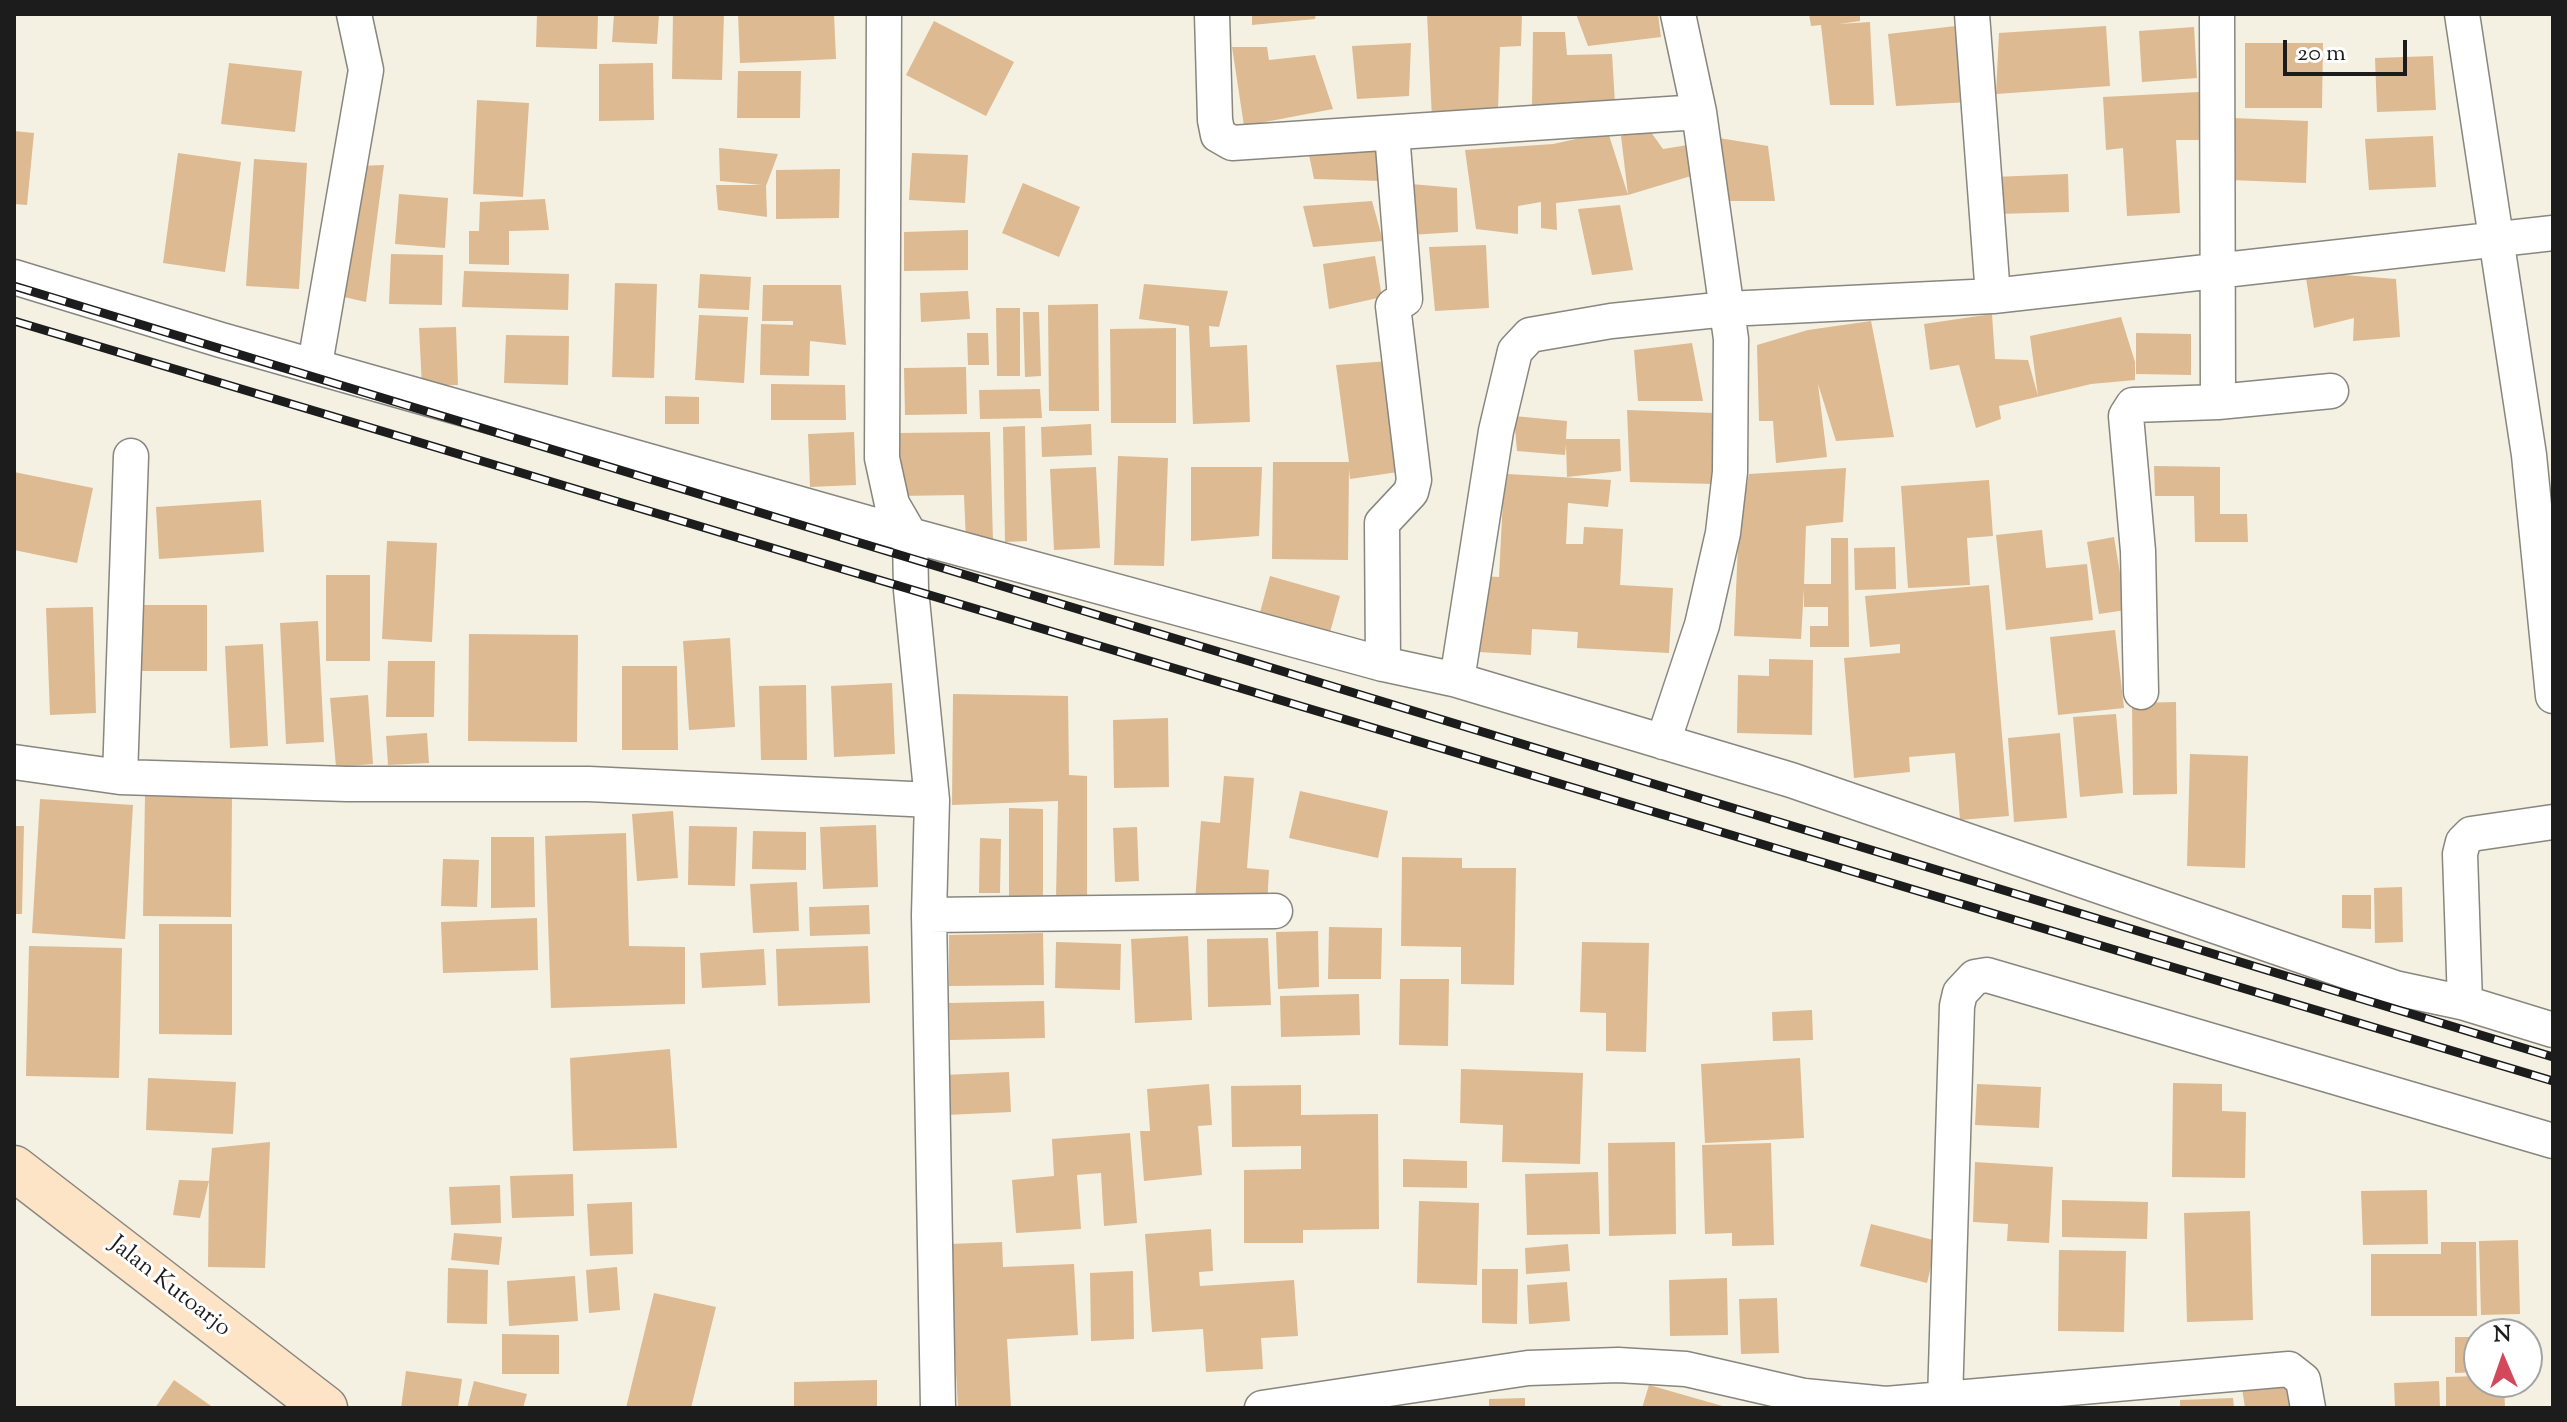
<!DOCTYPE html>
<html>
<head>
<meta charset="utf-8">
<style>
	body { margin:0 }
	#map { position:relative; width:2567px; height:1422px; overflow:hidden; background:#f4f1e2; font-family:"Sorts Mill Goudy",serif }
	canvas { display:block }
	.frame { position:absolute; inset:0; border:16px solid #1c1c1c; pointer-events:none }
	.north { position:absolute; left:2463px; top:1318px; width:80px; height:80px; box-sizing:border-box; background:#fff; border:2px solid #a4a4a4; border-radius:50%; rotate:358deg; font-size:22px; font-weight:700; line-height:32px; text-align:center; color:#1c1c1c }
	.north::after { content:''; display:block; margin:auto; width:28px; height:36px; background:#d1495b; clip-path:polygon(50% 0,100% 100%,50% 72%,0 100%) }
	.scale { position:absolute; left:2283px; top:40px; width:124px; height:36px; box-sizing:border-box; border:4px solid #1c1c1c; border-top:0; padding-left:10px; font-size:24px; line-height:28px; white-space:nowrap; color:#1c1c1c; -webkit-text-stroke:6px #fff; paint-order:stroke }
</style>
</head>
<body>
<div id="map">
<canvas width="2567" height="1422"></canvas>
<div class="frame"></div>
<div class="north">N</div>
<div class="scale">20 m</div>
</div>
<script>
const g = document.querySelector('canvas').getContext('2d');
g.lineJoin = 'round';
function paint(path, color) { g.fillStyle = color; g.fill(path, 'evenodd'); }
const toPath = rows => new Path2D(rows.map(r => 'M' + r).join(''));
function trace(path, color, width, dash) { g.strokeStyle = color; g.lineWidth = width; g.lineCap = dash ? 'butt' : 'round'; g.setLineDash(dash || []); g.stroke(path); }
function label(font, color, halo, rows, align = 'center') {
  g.font = font + ' "Sorts Mill Goudy",serif'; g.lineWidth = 6; g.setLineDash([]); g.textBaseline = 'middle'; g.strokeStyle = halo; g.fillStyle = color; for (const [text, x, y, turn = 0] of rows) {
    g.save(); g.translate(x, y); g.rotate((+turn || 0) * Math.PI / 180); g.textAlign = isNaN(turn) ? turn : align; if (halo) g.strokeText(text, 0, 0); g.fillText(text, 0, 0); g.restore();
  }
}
paint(toPath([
	[537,14,598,14,597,49,536,47],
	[614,14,659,14,657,44,612,42],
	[673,14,724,14,722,80,672,79],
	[738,14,834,14,836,59,740,63],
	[1252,14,1316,14,1315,19,1252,25],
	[1427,14,1522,14,1521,46,1500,47,1498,110,1432,119],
	[1576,14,1658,14,1661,37,1588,46],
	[1809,14,1860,14,1860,21,1839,24,1870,22,1874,105,1830,105,1821,25,1811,26],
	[934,21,1014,62,986,116,906,75],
	[1964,25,1970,102,1896,106,1888,34],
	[2106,26,2110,86,1996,94,1999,33],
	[2194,27,2197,78,2142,82,2139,31],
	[1533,32,1565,32,1567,55,1612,54,1615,103,1532,105],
	[1411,43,1409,96,1357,99,1352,46],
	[2245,43,2323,43,2322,108,2245,108],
	[1232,47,1267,47,1269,60,1315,55,1333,109,1244,126],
	[2433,56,2436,110,2377,112,2375,58],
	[229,63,302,71,295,132,221,124],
	[653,63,654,120,599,121,599,64],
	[738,71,801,71,800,118,737,118],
	[2199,92,2202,140,2176,140,2180,213,2127,216,2123,148,2106,150,2103,97],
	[477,100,529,103,523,197,473,194],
	[2232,118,2308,121,2306,183,2230,180],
	[1648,128,1663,149,1694,144,1691,176,1628,195,1556,203,1557,230,1541,228,1541,202,1518,206,1518,234,1476,229,1465,150,1553,144,1608,132,1628,195,1621,136],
	[14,131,34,133,27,205,14,204],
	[2433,136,2436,187,2369,190,2365,139],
	[1719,138,1768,146,1775,201,1725,201],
	[1383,144,1381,181,1314,179,1308,150],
	[719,148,778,154,766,186,767,217,718,210,716,185,762,185,720,181],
	[178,153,241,162,225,272,163,263],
	[912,153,968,155,965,203,909,200],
	[254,159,307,163,299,289,246,286],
	[384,165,366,302,344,297,357,166],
	[840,169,839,218,776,219,776,170],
	[2068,174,2069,212,1997,214,1993,177],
	[1023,183,1080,207,1059,257,1002,233],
	[1411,184,1457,188,1458,232,1410,235],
	[399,194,448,198,445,248,395,244],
	[545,199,549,230,509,231,509,265,469,264,469,231,479,231,480,202],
	[1372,201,1383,241,1313,247,1303,206],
	[1620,205,1633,270,1592,275,1578,209],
	[968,230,968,270,904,271,904,232],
	[1486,245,1489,308,1435,311,1429,247],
	[391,254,443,255,442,305,389,304],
	[1375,256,1382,297,1329,309,1323,264],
	[464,271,569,274,568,310,462,307],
	[2305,272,2396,279,2400,337,2353,341,2354,318,2314,328],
	[700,274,751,277,749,310,698,308],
	[615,283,657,284,654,378,612,377],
	[1144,284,1228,291,1219,327,1209,326,1210,347,1247,345,1250,422,1193,424,1189,326,1139,319],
	[763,285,841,285,846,345,810,341,809,376,760,375,761,324,793,325,793,321,762,321],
	[968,291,970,319,921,322,920,293],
	[1098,304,1099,411,1049,411,1048,305],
	[996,308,1020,308,1020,376,997,376],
	[1023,312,1039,312,1041,376,1025,377],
	[1992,314,1995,359,2028,360,2038,396,2030,336,2121,317,2135,362,2135,380,2091,384,1999,406,2001,419,1976,428,1959,365,1930,370,1924,324],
	[699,315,748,317,744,383,695,380],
	[1871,321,1894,437,1836,441,1818,384,1827,457,1776,463,1773,421,1759,421,1757,345,1808,330],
	[456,327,458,385,422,386,419,328],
	[1176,328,1176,423,1111,423,1110,329],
	[967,333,988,333,989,365,968,365],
	[2136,333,2191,334,2191,375,2136,374],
	[506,335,569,336,568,385,504,383],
	[1692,343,1703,401,1638,401,1634,350],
	[1389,361,1405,471,1350,479,1349,469,1348,560,1272,559,1273,462,1349,462,1336,365],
	[966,367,967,414,905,415,904,368],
	[771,384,845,385,846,420,771,420],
	[1040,389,1042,418,980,419,979,390],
	[665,396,699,397,699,424,665,424],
	[1627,410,1715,413,1716,484,1630,482],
	[1514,416,1567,421,1566,439,1620,439,1621,471,1567,477,1566,444,1565,455,1517,451],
	[1091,424,1092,455,1042,457,1041,427],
	[1025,426,1027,541,1005,542,1003,427],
	[854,432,856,485,810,487,808,434],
	[990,432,993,541,966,542,964,495,897,496,897,433],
	[1118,456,1168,458,1164,566,1114,565],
	[2154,466,2220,467,2220,514,2247,514,2248,542,2195,542,2194,496,2155,496],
	[1096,467,1100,548,1054,550,1050,469],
	[1191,467,1262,467,1259,536,1191,541],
	[1846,468,1843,522,1806,526,1804,584,1831,584,1831,538,1848,538,1849,647,1810,647,1810,626,1828,626,1828,607,1804,607,1804,588,1801,639,1734,636,1739,522,1749,474],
	[14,472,93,488,77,563,14,550],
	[1508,474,1611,480,1608,507,1568,503,1566,544,1583,544,1584,527,1623,529,1620,585,1673,588,1669,653,1577,648,1578,632,1532,629,1531,655,1478,652,1482,576,1499,577,1503,499],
	[1989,480,1993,536,1967,538,1970,585,1908,588,1901,486],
	[261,500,264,552,159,559,156,507],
	[2042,530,2046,568,2087,564,2093,620,2006,630,1996,535],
	[2114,537,2126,610,2099,614,2087,542],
	[387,541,437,543,432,642,382,639],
	[1895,547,1896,589,1855,590,1854,548],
	[326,575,370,575,370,661,326,661],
	[1270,576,1340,596,1329,636,1259,616],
	[1989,585,2009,816,1960,820,1955,753,1909,757,1910,772,1854,778,1844,658,1900,653,1900,644,1870,647,1865,596],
	[141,605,207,605,207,671,141,671],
	[93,607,96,713,50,715,46,608],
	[318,621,324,742,286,744,280,623],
	[2115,630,2124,708,2058,715,2050,637],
	[469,634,578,635,577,742,468,741],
	[730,638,735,727,689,730,683,641],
	[263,644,268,746,230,748,225,646],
	[1769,659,1813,660,1812,735,1737,733,1738,675,1769,676],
	[388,661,435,661,434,717,386,717],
	[622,666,677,666,678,750,622,750],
	[892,683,895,754,834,757,831,686],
	[806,685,807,760,761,760,759,686],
	[953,694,1068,696,1069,775,1087,776,1087,896,1056,897,1058,801,952,805],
	[368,695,373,764,336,767,330,698],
	[2176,702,2177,794,2133,795,2132,703],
	[2116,714,2123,793,2080,797,2073,717],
	[1168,718,1169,787,1114,788,1113,720],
	[427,733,429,763,388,765,386,736],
	[2060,733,2067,818,2014,822,2008,738],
	[2190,754,2248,756,2245,868,2187,866],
	[1224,776,1254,778,1247,868,1269,870,1267,906,1195,901,1201,821,1220,823],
	[1300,791,1388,811,1378,858,1289,838],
	[145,796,232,797,231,917,143,916],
	[40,799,133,805,125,939,32,933],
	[1009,808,1043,809,1043,901,1009,902],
	[673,811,678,878,637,881,632,814],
	[876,825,878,887,823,889,820,827],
	[14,826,24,826,22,914,14,914],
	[689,826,737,827,735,886,688,885],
	[1137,827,1139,881,1115,882,1113,828],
	[753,831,806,832,806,870,752,869],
	[626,833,629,946,685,947,685,1004,551,1008,545,836],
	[491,837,534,837,535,907,491,908],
	[980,838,1001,839,1000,893,979,893],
	[1402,857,1462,858,1462,868,1516,868,1514,985,1461,984,1461,947,1401,946],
	[443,859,479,860,477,907,441,906],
	[797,882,799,931,753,933,750,884],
	[2402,887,2403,942,2375,943,2374,888],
	[2342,895,2371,895,2371,929,2342,928],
	[869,905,870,934,810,936,809,907],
	[537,918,538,970,443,973,441,922],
	[159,924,232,924,232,1035,159,1034],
	[1329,927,1382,928,1381,979,1328,979],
	[1318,931,1319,987,1278,989,1276,932],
	[1043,933,1044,985,949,986,949,935],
	[1188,936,1192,1020,1135,1023,1131,939],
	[1268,938,1271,1005,1208,1007,1207,939],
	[1056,942,1121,944,1120,990,1055,988],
	[1582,942,1649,943,1646,1052,1606,1051,1606,1013,1580,1012],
	[29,946,122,948,119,1078,26,1076],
	[868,946,870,1003,778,1006,776,949],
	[764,949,766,985,702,988,700,953],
	[1400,979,1449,979,1448,1046,1399,1045],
	[1359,994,1360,1035,1281,1037,1280,996],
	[1044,1001,1045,1038,950,1040,949,1003],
	[1812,1010,1813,1040,1773,1041,1772,1012],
	[670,1049,677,1148,573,1151,570,1058],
	[1800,1058,1804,1138,1705,1143,1701,1064],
	[1461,1069,1583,1073,1580,1164,1502,1162,1503,1125,1460,1123],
	[1009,1072,1011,1112,946,1115,944,1075],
	[148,1078,236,1082,233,1134,146,1130],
	[2173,1083,2222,1084,2222,1111,2246,1112,2245,1178,2172,1177],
	[1209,1084,1212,1125,1198,1126,1202,1175,1144,1181,1140,1131,1150,1131,1147,1089],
	[1977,1084,2041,1087,2039,1128,1975,1125],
	[1301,1085,1301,1115,1378,1114,1379,1229,1303,1230,1303,1243,1244,1243,1244,1170,1301,1169,1301,1146,1232,1147,1231,1086],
	[1130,1133,1137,1223,1104,1226,1101,1173,1077,1175,1081,1229,1016,1233,1012,1180,1054,1176,1052,1139],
	[270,1142,265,1268,208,1267,209,1181,200,1218,173,1215,179,1180,209,1181,212,1148],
	[1675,1142,1676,1234,1609,1236,1608,1143],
	[1771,1143,1774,1245,1732,1246,1732,1233,1705,1234,1702,1145],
	[1403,1159,1467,1161,1467,1188,1403,1187],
	[1975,1162,2053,1167,2049,1243,2007,1241,2008,1224,1973,1222],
	[1598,1172,1600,1234,1527,1235,1525,1174],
	[573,1174,574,1216,512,1218,510,1176],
	[500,1185,501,1223,451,1225,449,1187],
	[2427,1190,2428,1244,2363,1245,2361,1191],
	[2062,1200,2148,1202,2147,1239,2062,1237],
	[1419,1201,1479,1203,1477,1285,1417,1283],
	[632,1202,633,1254,590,1256,587,1204],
	[2250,1211,2253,1320,2187,1322,2184,1213],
	[1871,1224,1937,1241,1927,1283,1860,1266],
	[1211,1229,1213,1271,1199,1272,1200,1286,1294,1280,1298,1336,1261,1338,1263,1369,1206,1372,1203,1329,1152,1332,1145,1234],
	[454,1233,502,1237,499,1265,451,1260],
	[2518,1240,2520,1314,2481,1315,2479,1241],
	[1002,1242,1003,1267,1074,1264,1078,1335,1007,1339,1011,1408,958,1408,949,1244],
	[2441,1242,2476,1242,2477,1316,2371,1316,2371,1254,2441,1254],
	[1568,1244,1570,1271,1526,1274,1525,1248],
	[2059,1250,2126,1251,2124,1332,2058,1331],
	[617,1267,620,1310,589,1313,586,1270],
	[448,1268,488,1270,487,1324,447,1323],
	[1482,1269,1518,1269,1517,1324,1482,1323],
	[1133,1271,1134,1339,1091,1341,1090,1273],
	[575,1276,578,1321,509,1326,507,1281],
	[1727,1278,1728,1335,1670,1336,1669,1280],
	[1567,1282,1570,1321,1529,1324,1527,1285],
	[654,1293,716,1307,691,1408,626,1408],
	[1777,1298,1779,1353,1741,1354,1739,1299],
	[502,1334,559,1335,559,1374,502,1374],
	[2455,1337,2479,1337,2479,1372,2455,1373],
	[406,1371,462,1379,458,1408,401,1408],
	[2479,1376,2479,1382,2504,1382,2505,1408,2446,1408,2446,1377],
	[174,1380,214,1408,155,1408],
	[877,1380,877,1408,794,1408,794,1382],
	[474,1381,527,1394,523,1408,467,1408],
	[2439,1381,2440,1408,2395,1408,2394,1383],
	[2289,1383,2292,1408,2245,1408,2242,1388],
	[1649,1385,1726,1407,1725,1408,1642,1408],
	[1525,1398,1525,1408,1489,1408,1489,1399],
	[2233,1398,2234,1408,2180,1408,2180,1400]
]), '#ddba91');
const street = toPath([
	[884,14,882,458,892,504,910,535,911,590,932,800,929,915,938,1408],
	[1212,14,1215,120,1218,135,1232,143,1699,112,1678,14],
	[1972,14,1993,296],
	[2217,14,2218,402],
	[2462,14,2529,455,2553,696],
	[14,277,221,340,910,535,1383,664,1457,680,1791,780,2395,988,2465,1003,2553,1030],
	[315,364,366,70,354,14],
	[1383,664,1382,523,1411,492,1414,480,1393,306,1405,299,1392,133],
	[1457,680,1496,431,1515,351,1530,335,1611,321,1727,309,1993,296,2553,233],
	[2141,692,2138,551,2126,416,2133,405,2218,402,2331,391],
	[1663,742,1702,625,1723,533,1730,472,1731,339,1699,112],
	[14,762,120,777,347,784,589,784,932,800],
	[120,777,131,456],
	[929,915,1275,911],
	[2465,1003,2460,854,2463,842,2471,834,2553,822],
	[1945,1401,1957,1006,1960,993,1975,977,1987,975,2553,1141],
	[1262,1408,1528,1368,1618,1365,1686,1369,1804,1396,1886,1404,2289,1369,2303,1380,2308,1408]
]);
const secondary = toPath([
	[14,1168,325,1408]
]);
trace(street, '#88867f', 37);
trace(secondary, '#88867f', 47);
trace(street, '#fff', 34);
trace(secondary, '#fee4c6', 44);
const rail = toPath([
	[14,286,2553,1057],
	[14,321,2553,1081]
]);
trace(rail, '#1c1c1c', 9);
trace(rail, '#fff', 6, [18]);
label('24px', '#1c1c1c', '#fff', [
	["Jalan Kutoarjo",169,1288,38]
]);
</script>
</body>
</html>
